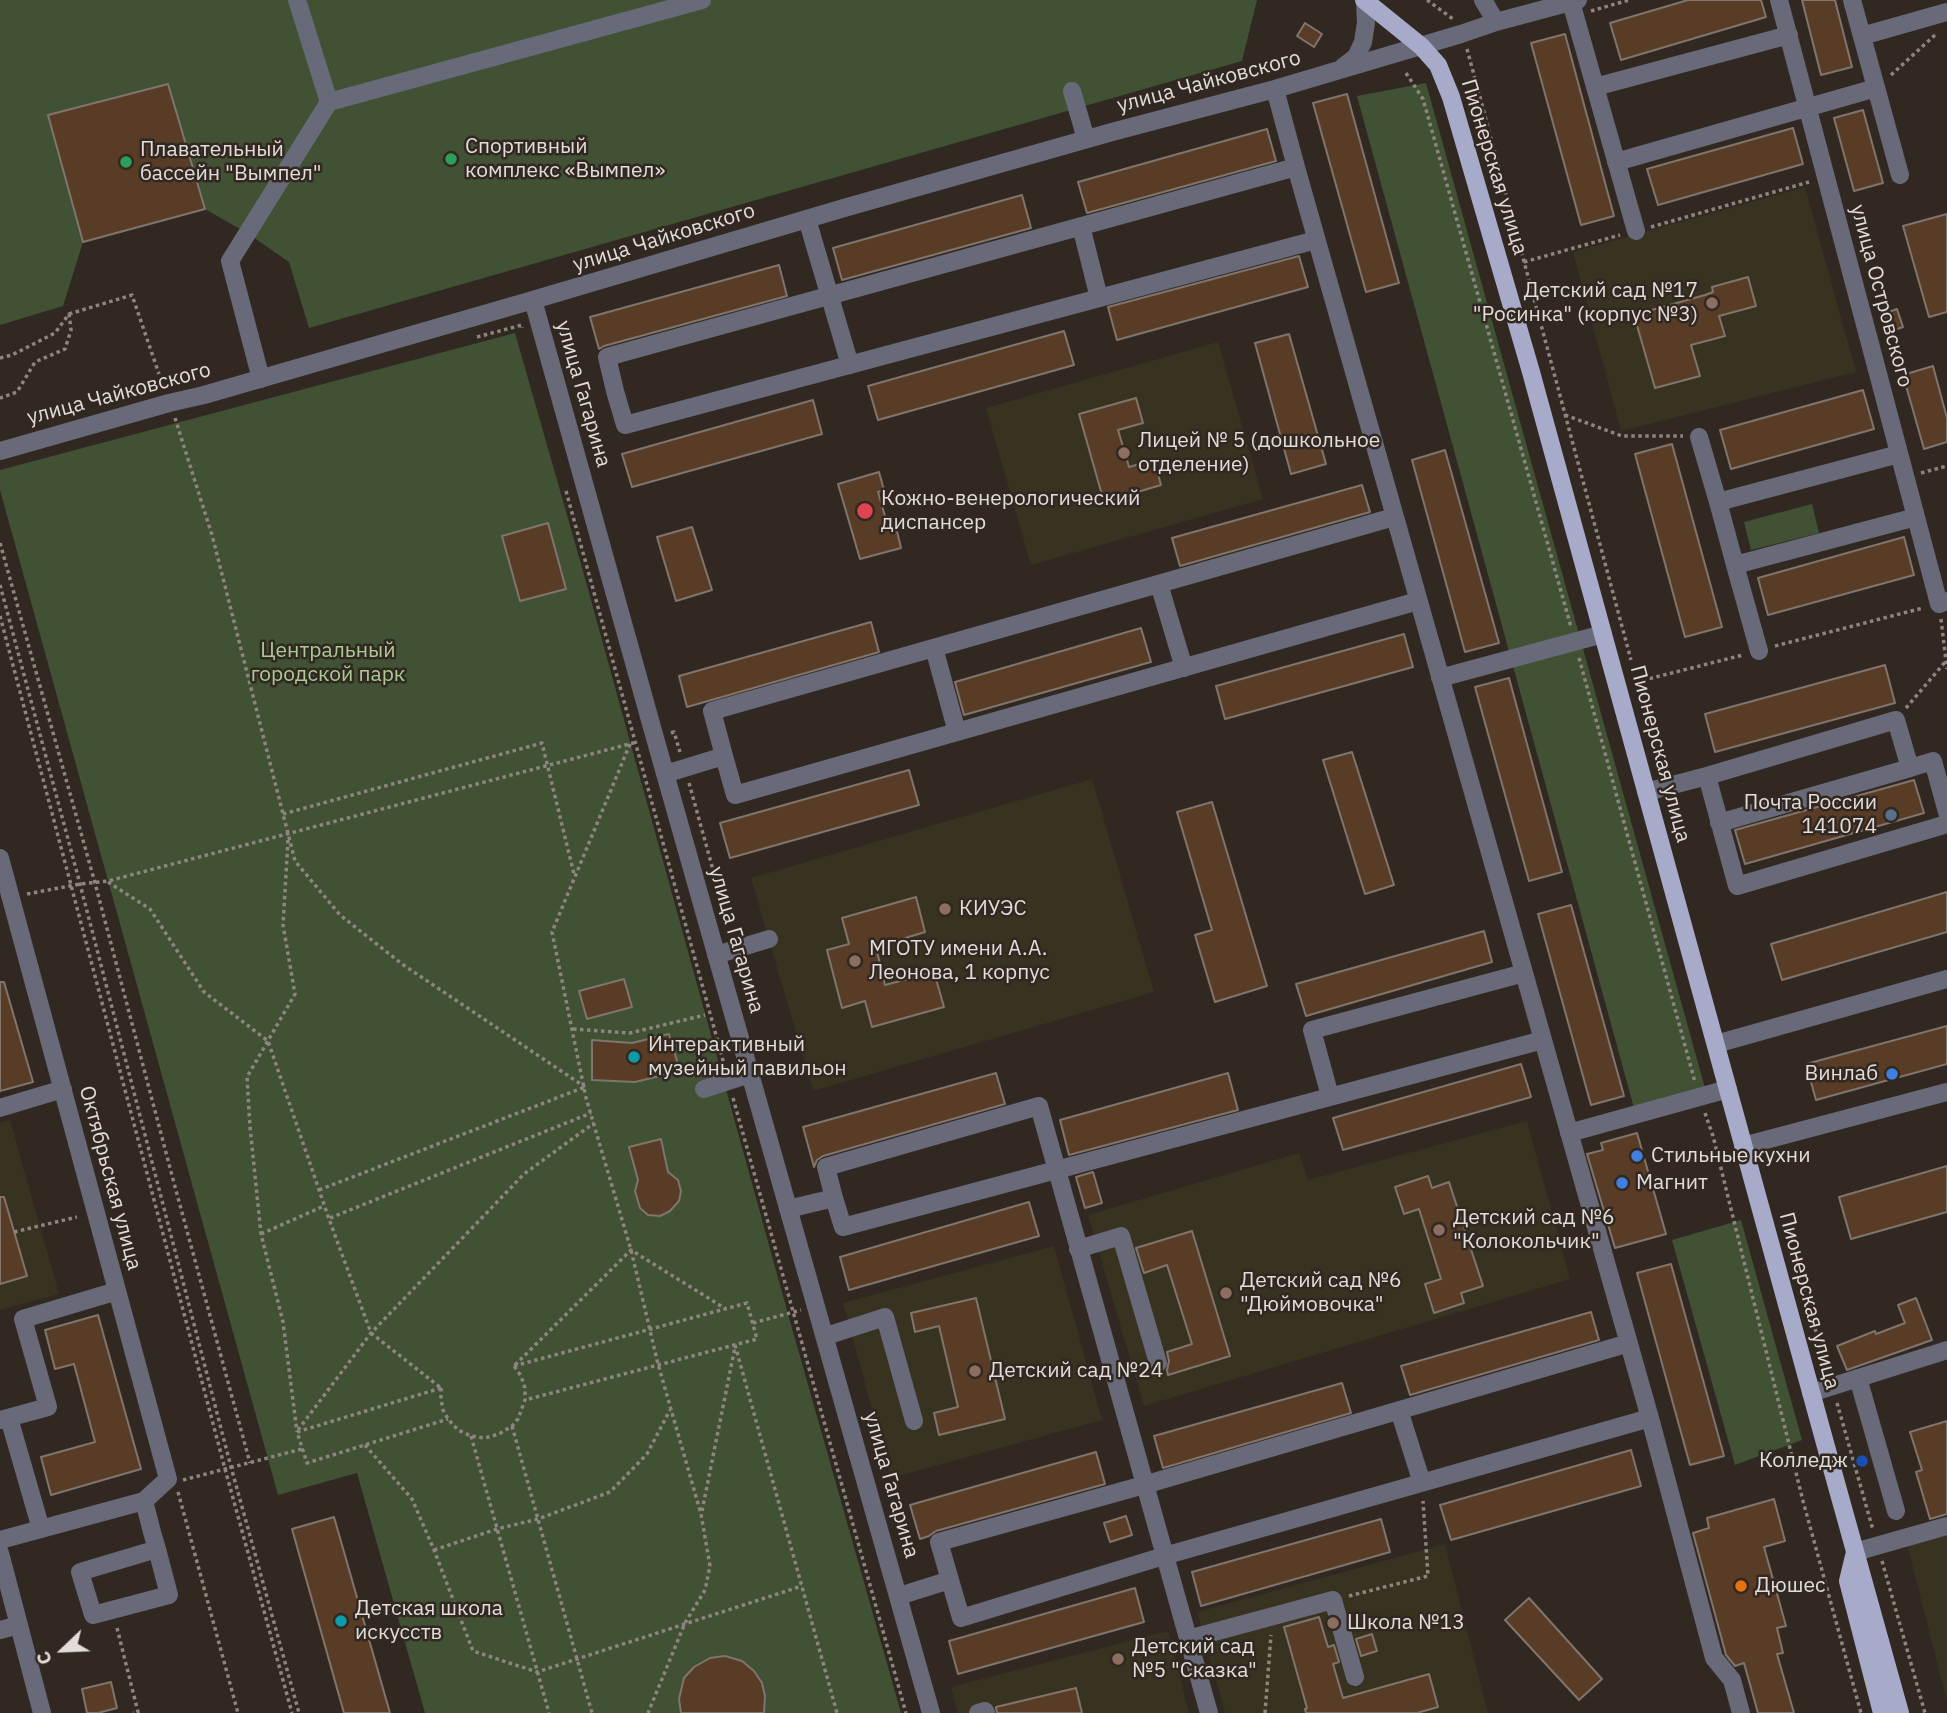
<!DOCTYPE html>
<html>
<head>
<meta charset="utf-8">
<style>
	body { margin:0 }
	#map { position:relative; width:1947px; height:1713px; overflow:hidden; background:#322822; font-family:"IBM Plex Sans",sans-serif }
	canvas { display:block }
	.north { position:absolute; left:28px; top:1615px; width:70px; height:70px; -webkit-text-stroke:5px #322822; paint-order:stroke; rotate:247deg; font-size:19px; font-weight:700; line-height:28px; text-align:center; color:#e3dcd8 }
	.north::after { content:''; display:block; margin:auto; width:24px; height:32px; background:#e3dcd8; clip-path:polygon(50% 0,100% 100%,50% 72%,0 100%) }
</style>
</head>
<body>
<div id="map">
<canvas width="1947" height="1713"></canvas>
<div class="north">С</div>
</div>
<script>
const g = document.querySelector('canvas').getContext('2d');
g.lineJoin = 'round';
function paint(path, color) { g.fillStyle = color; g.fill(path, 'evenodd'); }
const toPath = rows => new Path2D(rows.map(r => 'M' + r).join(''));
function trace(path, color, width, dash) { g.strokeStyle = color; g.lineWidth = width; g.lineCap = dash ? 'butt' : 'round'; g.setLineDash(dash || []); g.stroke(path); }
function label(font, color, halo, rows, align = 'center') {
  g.font = font + ' "IBM Plex Sans",sans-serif'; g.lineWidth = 5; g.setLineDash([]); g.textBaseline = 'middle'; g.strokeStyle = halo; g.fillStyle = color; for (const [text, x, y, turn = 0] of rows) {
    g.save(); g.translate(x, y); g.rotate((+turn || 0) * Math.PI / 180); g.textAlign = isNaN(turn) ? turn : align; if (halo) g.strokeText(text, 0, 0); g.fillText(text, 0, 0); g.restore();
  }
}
paint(toPath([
	[1805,187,1856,372,1621,431,1573,252],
	[1218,342,1263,499,1031,565,986,408],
	[1092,779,1154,992,813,1091,751,878],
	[10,1120,59,1294,0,1310,0,1123],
	[1527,1121,1570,1279,1144,1406,1088,1215,1299,1153,1308,1180],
	[1054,1246,1102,1420,891,1478,843,1303],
	[1947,1520,1947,1702,1904,1532],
	[1445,1544,1488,1713,1225,1713,1197,1612],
	[1168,1631,1189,1713,958,1713,951,1687]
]), '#383220');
paint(toPath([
	[0,0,1257,0,1242,61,309,328,289,262,247,233,205,209,83,242,63,306,0,325],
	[1426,83,1705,1088,1634,1108,1357,96],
	[515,333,583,571,788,1314,901,1713,425,1713,357,1473,278,1495,0,490,0,470],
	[1812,504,1819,533,1751,550,1744,522],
	[1741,1220,1802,1440,1735,1465,1672,1240]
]), '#405134');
const building = toPath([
	[1688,0,1761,0,1766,17,1621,60,1610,23,1688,0],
	[1802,0,1835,0,1852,67,1821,75,1802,0],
	[1305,23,1322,34,1314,47,1297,36,1305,23],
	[1565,34,1614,216,1581,225,1531,43,1565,34],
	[168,84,205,209,83,242,48,115,168,84],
	[1347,94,1399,283,1366,292,1313,103,1347,94],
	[1863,110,1883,183,1854,191,1834,118,1863,110],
	[1793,128,1803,164,1658,205,1647,169,1793,128],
	[1267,129,1276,161,1087,213,1078,182,1267,129],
	[1022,195,1031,228,842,280,833,248,1022,195],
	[1947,214,1947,312,1929,317,1903,226,1947,214],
	[1299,256,1308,287,1117,340,1108,307,1299,256],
	[779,265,787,296,604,346,599,349,590,317,779,265],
	[1748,277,1756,306,1719,316,1725,336,1691,345,1700,376,1655,388,1634,315,1705,295,1713,292,1712,287,1748,277],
	[1897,309,1903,327,1889,332,1883,314,1897,309],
	[1064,331,1074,365,878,420,868,386,1064,331],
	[1289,334,1326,464,1291,474,1255,343,1289,334],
	[1933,366,1947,418,1947,442,1924,449,1903,375,1933,366],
	[1863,390,1874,429,1731,469,1720,430,1863,390],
	[1136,398,1143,423,1118,430,1129,467,1154,460,1161,485,1104,502,1079,414,1136,398],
	[813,400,822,434,632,487,622,454,813,400],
	[1672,444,1722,627,1685,637,1635,454,1672,444],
	[1445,450,1499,643,1465,652,1412,460,1445,450],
	[879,472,884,490,878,492,890,533,897,531,901,548,860,559,838,484,879,472],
	[1362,485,1370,512,1180,566,1172,538,1362,485],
	[548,523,566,589,520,601,502,536,548,523],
	[692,527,712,590,676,601,657,537,692,527],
	[1904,537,1914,575,1768,615,1758,578,1904,537],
	[871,622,879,652,687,707,679,676,871,622],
	[1141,628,1151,662,964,715,955,682,1141,628],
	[1404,634,1413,667,1225,719,1216,686,1404,634],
	[1885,665,1895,703,1715,752,1705,714,1885,665],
	[1509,678,1562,872,1529,881,1475,687,1509,678],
	[1352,752,1394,885,1365,894,1323,760,1352,752],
	[909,770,919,805,730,858,720,823,909,770],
	[1914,780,1924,813,1745,864,1735,830,1914,780],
	[1212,802,1267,986,1215,1002,1195,935,1212,930,1177,812,1212,802],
	[1947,892,1947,932,1782,980,1771,944,1947,892],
	[916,897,925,932,876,947,885,985,934,972,944,1007,872,1027,865,1001,842,1008,827,950,849,944,842,918,916,897],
	[1571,905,1624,1096,1591,1105,1538,914,1571,905],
	[1484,931,1492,962,1306,1016,1296,984,1484,931],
	[624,979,632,1007,587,1019,579,991,624,979],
	[0,982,4,982,33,1082,0,1091,0,982],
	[1947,1026,1947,1064,1816,1100,1806,1064,1947,1026],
	[669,1034,680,1071,635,1082,592,1080,592,1040,632,1043,669,1034],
	[1521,1064,1531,1097,1343,1150,1333,1118,1521,1064],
	[996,1073,1005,1104,823,1156,817,1160,814,1167,803,1127,996,1073],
	[1228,1073,1238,1110,1069,1155,1060,1120,1228,1073],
	[1637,1133,1666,1234,1615,1248,1587,1154,1603,1150,1601,1143,1637,1133],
	[661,1139,668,1172,678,1180,681,1191,679,1201,670,1211,660,1216,648,1215,640,1208,635,1191,638,1180,629,1147,661,1139],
	[1947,1166,1947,1212,1851,1239,1839,1197,1947,1166],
	[1093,1172,1102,1203,1085,1208,1076,1177,1093,1172],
	[1428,1176,1432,1188,1449,1182,1483,1286,1461,1293,1464,1303,1434,1313,1425,1284,1441,1279,1419,1209,1404,1214,1395,1187,1428,1176],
	[0,1197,4,1197,27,1276,0,1284,0,1197],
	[1029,1202,1039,1236,849,1290,840,1257,1029,1202],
	[1192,1231,1230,1356,1168,1375,1167,1370,1169,1361,1167,1352,1192,1344,1167,1265,1144,1273,1136,1248,1192,1231],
	[1671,1264,1724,1456,1690,1465,1637,1273,1671,1264],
	[976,1298,1005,1419,939,1435,934,1413,958,1407,939,1326,915,1332,911,1313,976,1298],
	[1916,1298,1932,1340,1847,1370,1837,1346,1875,1331,1876,1334,1905,1323,1898,1305,1916,1298],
	[1591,1312,1599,1340,1410,1395,1401,1366,1591,1312],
	[98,1315,141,1469,51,1495,41,1457,95,1442,74,1364,55,1369,45,1330,98,1315],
	[1342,1383,1351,1413,1163,1468,1154,1436,1342,1383],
	[1947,1421,1947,1514,1930,1519,1916,1472,1922,1470,1910,1432,1947,1421],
	[1631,1450,1641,1486,1451,1540,1440,1505,1631,1450],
	[1096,1452,1105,1484,936,1531,929,1536,920,1539,910,1505,1096,1452],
	[1774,1499,1785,1541,1764,1547,1786,1626,1777,1628,1783,1653,1777,1654,1794,1713,1758,1713,1744,1663,1735,1666,1726,1655,1693,1533,1709,1528,1707,1518,1774,1499],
	[1126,1516,1132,1535,1110,1542,1104,1523,1126,1516],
	[334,1517,390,1713,344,1713,292,1529,334,1517],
	[1381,1519,1390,1552,1201,1606,1192,1572,1381,1519],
	[1135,1588,1144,1622,958,1674,949,1641,1135,1588],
	[1529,1598,1602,1679,1579,1700,1505,1620,1529,1598],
	[1319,1617,1328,1647,1334,1645,1339,1662,1333,1664,1343,1698,1429,1674,1438,1707,1417,1713,1306,1713,1305,1709,1307,1708,1284,1627,1319,1617],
	[1372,1634,1377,1651,1361,1656,1356,1639,1372,1634],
	[725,1656,742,1661,754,1671,762,1683,765,1696,764,1713,681,1713,679,1699,684,1678,694,1667,710,1658,725,1656],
	[111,1682,117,1708,98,1713,87,1713,82,1689,111,1682],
	[1076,1688,1082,1713,997,1713,996,1707,1076,1688]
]);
paint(building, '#583c26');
trace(building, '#80756d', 2);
trace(toPath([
	[1427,0,1453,19],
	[1591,11,1629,0],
	[1467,49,1631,660],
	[1406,73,1423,99,1571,627],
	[1891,75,1935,35],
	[1651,227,1809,182],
	[1524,262,1620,235],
	[69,314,132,295,159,374],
	[477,337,522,325,522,328],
	[0,358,12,355,55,333,69,314,71,330,65,349,35,362,17,392,0,398],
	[1565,415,1622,436,1683,436],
	[175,418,212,535,295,861,340,915,402,964,585,1087],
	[1921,473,1947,466],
	[566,491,724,1064],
	[0,543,95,883,174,1183,250,1463],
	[0,585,80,884,231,1467,299,1713],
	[0,616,225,1469,292,1713],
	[1941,619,1947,669],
	[1775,646,1923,608],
	[1579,658,1695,1082],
	[1636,682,1743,655],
	[1906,708,1946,661],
	[671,733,674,732,680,752],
	[630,744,552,932,586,1098,631,1250,658,1364,701,1514,710,1566,705,1590,685,1623,648,1713],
	[689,783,715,877],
	[283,814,542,743,574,874],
	[288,840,283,925,295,994,247,1077,250,1127,261,1234,283,1322,297,1432],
	[108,882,150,909,204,992,268,1041,329,1219,371,1333,441,1388],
	[27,894,80,884,108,881,637,742],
	[573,1029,630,1033,705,1015],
	[733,1098,906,1713],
	[1705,1113,1713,1136,1803,1501,1861,1713],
	[319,1190,585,1087],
	[330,1218,591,1113],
	[14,1232,77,1217],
	[261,1234,324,1206],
	[1797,1268,1828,1372],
	[753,1323,801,1310],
	[735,1345,837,1713],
	[515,1365,631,1250,726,1309],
	[514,1366,747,1303,757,1339,525,1400],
	[441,1388,297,1432,307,1463,448,1419],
	[441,1388,441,1399,443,1410,448,1419,458,1430,471,1436,485,1438,499,1434,512,1426,518,1419,525,1400,525,1388,521,1376,514,1366],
	[1837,1403,1873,1530],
	[512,1426,592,1713],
	[298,1430,371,1333,524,1174,594,1123],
	[471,1436,549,1713],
	[365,1445,412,1499,434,1550,473,1651,537,1672,802,1586],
	[183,1480,302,1449],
	[178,1492,238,1713],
	[702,1511,735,1347],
	[434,1550,497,1529,538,1519,610,1492,647,1454,670,1410],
	[1882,1561,1925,1713],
	[1349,1596,1428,1576,1423,1501],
	[117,1628,138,1712,133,1713],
	[1265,1713,1271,1635]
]), '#8e8581', 3.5, [3.5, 3.5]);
trace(toPath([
	[297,0,329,102],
	[1483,0,1496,22],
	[1779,0,1939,604,1947,601],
	[1852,0,1900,175],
	[1571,2,1636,231],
	[1862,36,1947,12],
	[1343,67,1356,57,1363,42,1366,23,1365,1],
	[1595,87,1789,35],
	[1275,89,1296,167,1650,1418,1714,1658,1732,1680,1741,1713],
	[1072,91,1086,139],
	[1616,162,1876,88],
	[1296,167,607,357,615,391,625,425,1316,240],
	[807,219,850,365],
	[1081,226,1099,298],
	[533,300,655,738,931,1713],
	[261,379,230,261,329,102,702,0],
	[1699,437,1718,502],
	[0,451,169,403,204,395,533,300,844,208,1112,132,1275,89,1461,34,1496,22,1578,0],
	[1899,454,1718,502,1735,565,1916,517],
	[1735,565,1759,651],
	[1159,584,1184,668],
	[934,648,957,732],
	[1440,678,1603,634],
	[724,756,712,711,1394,517],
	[665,774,724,756,735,795,1418,601],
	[1707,776,1896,720,1910,768,1933,761,1947,812],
	[1646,792,1707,776,1737,886,1947,824],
	[1719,823,1910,768],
	[0,858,168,1479,144,1501,0,1540],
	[716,955,769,939],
	[1716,1044,1947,979],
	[704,1089,750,1074],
	[1330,1096,1312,1030,1524,973],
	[0,1108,63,1089],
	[1569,1133,1728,1089],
	[1743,1146,1947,1092],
	[834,1198,826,1167,1039,1106,1209,1713],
	[788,1209,834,1198,843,1227,1543,1040],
	[1078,1249,1121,1236,1158,1363],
	[826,1336,885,1317,914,1421],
	[1629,1343,1144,1485,939,1542,961,1618,1164,1556,1650,1418],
	[1858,1378,1896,1511],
	[1811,1393,1947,1350],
	[1399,1410,1422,1483],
	[9,1418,41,1529],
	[0,1420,48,1407,23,1319,117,1291],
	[144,1501,152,1532,157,1549,169,1595,93,1615,80,1572,157,1549],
	[1855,1552,1947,1526],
	[0,1553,42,1713],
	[899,1596,950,1580],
	[0,1630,19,1625],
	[1188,1639,1333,1600,1355,1677],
	[978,1713,985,1711,986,1713]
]), '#696a79', 18);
trace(toPath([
	[1364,0,1421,46,1438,65,1451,97,1531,372,1833,1472,1900,1713],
	[1854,1556,1848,1581,1882,1713]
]), '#a7aac9', 18);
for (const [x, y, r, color] of [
	[451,159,7,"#2e9e5b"],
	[126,162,7,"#2e9e5b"],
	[1712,303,7,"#8d6e63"],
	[1124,453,7,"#8d6e63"],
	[865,511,9,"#e0444e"],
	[1891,815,7,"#5c6f8a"],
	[945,909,7,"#8d6e63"],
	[855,961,7,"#8d6e63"],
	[634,1057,7,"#0f9aa8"],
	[1892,1074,7,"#3f7fe0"],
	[1637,1156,7,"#3f7fe0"],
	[1622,1183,7,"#3f7fe0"],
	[1439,1230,7,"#8d6e63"],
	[1226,1293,7,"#8d6e63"],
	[975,1371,7,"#8d6e63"],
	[1862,1461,7,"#1a4fb4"],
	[1741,1586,7,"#e8710a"],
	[341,1621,7,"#0f9aa8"],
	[1333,1623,7,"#8d6e63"],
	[1118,1659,7,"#8d6e63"]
]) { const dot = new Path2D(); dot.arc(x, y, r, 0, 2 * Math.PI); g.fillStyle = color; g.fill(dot); trace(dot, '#322822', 2.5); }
label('21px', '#e3dcd8', '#322822', [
	["улица Чайковского",1209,82,-15],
	["Пионерская улица",1494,167,73],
	["улица Чайковского",664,238,-17],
	["улица Островского",1881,296,75],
	["улица Чайковского",119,394,-15],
	["улица Гагарина",583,394,74],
	["Пионерская улица",1660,754,75],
	["улица Гагарина",736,940,74],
	["Октябрьская улица",110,1178,75],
	["Пионерская улица",1809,1301,75],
	["улица Гагарина",891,1485,74]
]);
label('21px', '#e3dcd8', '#322822', [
	["Спортивный",465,147],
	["комплекс «Вымпел»",465,171],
	["Плавательный",140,150],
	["бассейн \"Вымпел\"",140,174],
	["Детский сад №17",1698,291,"right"],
	["\"Росинка\" (корпус №3)",1698,315,"right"],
	["Лицей № 5 (дошкольное",1138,441],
	["отделение)",1138,465],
	["Кожно-венерологический",881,499],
	["диспансер",881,523],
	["Почта России",1877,803,"right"],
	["141074",1877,827,"right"],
	["КИУЭС",959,909],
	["МГОТУ имени А.А.",869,949],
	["Леонова, 1 корпус",869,973],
	["Интерактивный",648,1045],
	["музейный павильон",648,1069],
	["Винлаб",1878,1074,"right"],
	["Стильные кухни",1651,1156],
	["Магнит",1636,1183],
	["Детский сад №6",1453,1218],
	["\"Колокольчик\"",1453,1242],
	["Детский сад №6",1240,1281],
	["\"Дюймовочка\"",1240,1305],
	["Детский сад №24",989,1371],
	["Колледж",1848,1461,"right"],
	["Дюшес",1755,1586],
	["Детская школа",355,1609],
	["искусств",355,1633],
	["Школа №13",1347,1623],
	["Детский сад",1132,1647],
	["№5 \"Сказка\"",1132,1671]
], 'left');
label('21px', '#aacb94', '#322822', [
	["Центральный",328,651],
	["городской парк",328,675]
]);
</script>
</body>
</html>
